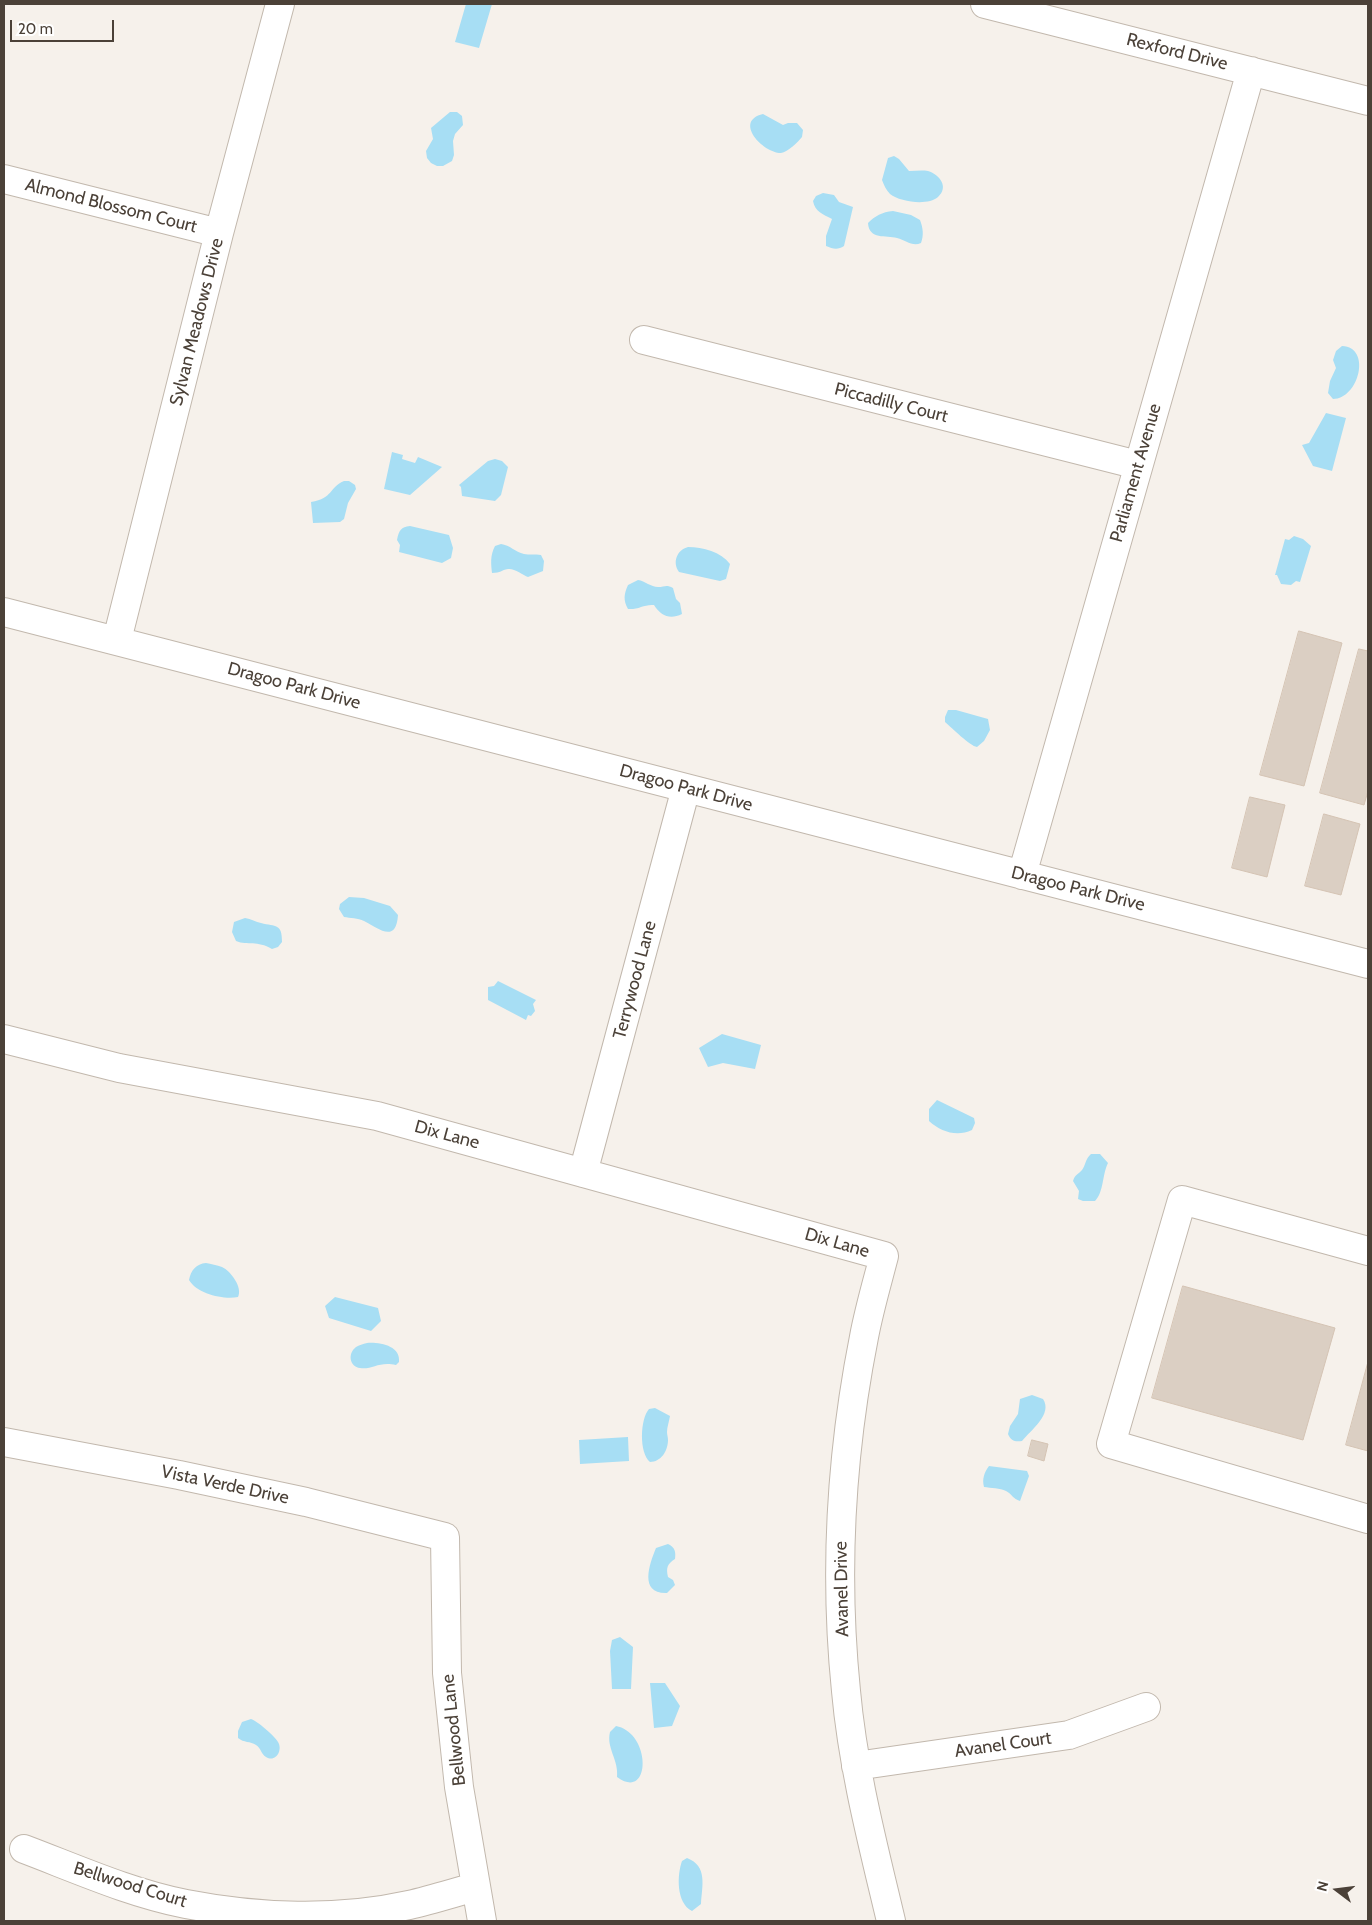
<!DOCTYPE html>
<style>
body{margin:0}
#map{position:relative;width:1372px;height:1925px;overflow:hidden;background:#f6f1eb;font-family:Cabin,sans-serif}
canvas{display:block}
.frame{position:absolute;inset:0;border:5px solid #4b4138;pointer-events:none}
.north{position:absolute;left:1312px;top:1865px;width:50px;height:50px;-webkit-text-stroke:4px #fff;paint-order:stroke;rotate:285deg;font-size:14px;font-weight:700;line-height:20px;text-align:center;color:#4b4138}
.north::after{content:'';display:block;margin:auto;width:18px;height:22px;background:#4b4138;clip-path:polygon(50% 0,100% 100%,50% 72%,0 100%)}
.scale{position:absolute;left:10px;top:20px;width:104px;height:22px;box-sizing:border-box;border:2px solid #4b4138;border-top:0;padding-left:6px;font-size:15px;line-height:18px;white-space:nowrap;color:#4b4138;-webkit-text-stroke:4px #fff;paint-order:stroke}
</style>
<div id="map">
<canvas width="1372" height="1925"></canvas>
<div class="frame"></div>
<div class="north">N</div>
<div class="scale">20 m</div>
</div>
<script>
const context = document.querySelector('canvas').getContext('2d');
context.lineJoin = 'round';
function fillPath(path, color) {
  context.fillStyle = color;
  context.fill(path, 'evenodd');
}
function strokePath(path, color, width, dash) {
  context.strokeStyle = color;
  context.lineWidth = width;
  context.lineCap = dash ? 'butt' : 'round';
  context.setLineDash(dash || []);
  context.stroke(path);
}
function drawText(font, color, halo, rows, align = 'center') {
  context.font = font + ' Cabin,sans-serif';
  context.lineWidth = 4.5;
  context.setLineDash([]);
  context.textBaseline = 'middle';
  context.strokeStyle = halo;
  context.fillStyle = color;
  for (const [text, x, y, turn = 0] of rows) {
    context.save();
    context.translate(x, y);
    context.rotate((+turn || 0) * Math.PI / 180);
    context.textAlign = isNaN(turn) ? turn : align;
    if (halo) context.strokeText(text, 0, 0);
    context.fillText(text, 0, 0);
    context.restore();
  }
}
fillPath(new Path2D(`
 M466 4H492L479 48 455 42Z
 M450 112H457L462 116 463 125 455 134 453 141 454 155 452 161 443 166H437L431 163 427 158 426 151 433 139 431 128Z
 M763 114 783 125 788 123H797L803 130 802 137C798 142 788 152 781 153 763 153 733 121 763 114Z
 M894 156 899 159 909 171C915 171 922 170 928 171 940 175 949 187 938 197 928 206 900 202 890 194 886 190 884 185 882 180L888 158Z
 M823 193 834 195 839 202 853 207 844 246C838 250 833 249 826 246V236L832 219C823 214 815 212 813 201L816 196Z
 M893 211 911 215 920 220C923 228 924 235 921 243 912 247 906 240 897 238 886 235 869 240 868 223 875 216 882 212 893 211Z
 M1342 346C1372 347 1359 399 1333 399L1328 393 1330 381 1336 368 1333 360 1336 351Z
 M1326 413 1346 418 1332 471 1313 466 1302 445 1309 443Z
 M392 452 403 455 402 459 415 463 418 457 442 467 410 495 384 489Z
 M495 459 502 461 508 467 501 495 495 501 462 496 461 487 459 485 488 461Z
 M344 481H349L355 485 356 489 348 503 344 519 340 522 313 523 311 502C334 498 328 488 344 481Z
 M410 526 449 535 453 548 451 558 442 563 399 552 400 545 397 540C399 530 401 527 410 526Z
 M1294 536 1303 539 1311 546 1300 582 1296 581 1291 585 1281 584 1277 575H1275L1285 539 1289 540Z
 M501 544C510 545 515 552 524 554 529 555 535 554 541 555L544 561 543 571 528 577C523 575 514 568 508 569 501 570 501 573 492 573 491 563 490 556 495 546Z
 M688 547C703 547 721 552 730 564L726 579 720 581 679 572C672 562 677 550 688 547Z
 M638 580C645 581 651 587 658 587 665 587 666 584 673 588L676 599 680 603 682 614C670 620 661 616 654 605 644 604 638 610 628 609 623 600 624 594 628 585Z
 M948 710H956L988 719 990 730 984 741 977 747C970 746 952 728 945 722V717Z
 M349 897 364 898 390 906 398 915C396 945 377 927 364 921 358 918 350 918 344 917L339 909 340 904Z
 M245 918C251 919 256 922 261 923 276 927 282 923 282 942L278 947 272 949C257 940 248 946 236 941L232 932 234 922Z
 M498 981 536 1000 533 1004 535 1011 531 1016 528 1015 526 1020 488 1000V987L494 986Z
 M722 1034 761 1045 755 1069 723 1063 708 1067 699 1048Z
 M937 1100 974 1118 975 1123 972 1130C957 1137 941 1132 929 1121V1109Z
 M1091 1154H1100L1108 1163C1102 1175 1104 1192 1095 1201H1083L1078 1199 1079 1191 1073 1181C1075 1174 1078 1175 1082 1170 1086 1165 1085 1159 1091 1154Z
 M206 1263C211 1264 217 1265 222 1267 231 1271 243 1288 238 1297 224 1300 197 1294 189 1280 191 1270 196 1264 206 1263Z
 M335 1297 378 1308 381 1321 371 1331 329 1318 325 1306Z
 M367 1343C380 1342 401 1346 399 1362L396 1365C379 1361 372 1370 360 1368 350 1367 347 1354 356 1347 359 1345 363 1344 367 1343Z
 M1032 1395 1043 1399C1053 1414 1031 1430 1022 1441 1015 1442 1011 1441 1008 1434L1010 1426 1018 1414 1020 1399Z
 M655 1408 670 1416C669 1422 667 1427 667 1432 667 1435 668 1437 668 1440 668 1451 661 1462 650 1462 639 1453 640 1419 649 1409Z
 M628 1437 629 1461 580 1464 579 1440Z
 M989 1466 1027 1471 1029 1476 1020 1501C1013 1499 1012 1494 1006 1491 1000 1488 991 1488 984 1487 982 1479 984 1473 989 1466Z
 M668 1544C675 1547 676 1552 675 1559 667 1564 666 1568 668 1577L673 1580 675 1585 667 1593C639 1594 649 1565 656 1548Z
 M620 1637 633 1647 631 1689H612L610 1651 612 1640Z
 M650 1683H665L680 1706 672 1726 654 1728Z
 M251 1719C257 1721 274 1735 278 1742 283 1750 276 1763 266 1757 261 1754 261 1748 256 1745 250 1741 244 1743 238 1738V1731L242 1722Z
 M616 1726C652 1733 651 1802 617 1777 619 1760 606 1748 610 1732Z
 M687 1858C708 1866 702 1886 701 1904L692 1911C676 1903 677 1875 682 1861Z`), '#a7def4');
const building = new Path2D(`
 M1299 631 1342 643 1304 786 1260 775Z
 M1359 649 1368 651V791L1364 805 1320 793Z
 M1250 797 1285 805 1267 877 1232 868Z
 M1324 814 1360 824 1341 895 1305 886Z
 M1183 1286 1335 1328 1303 1440 1152 1398Z
 M1368 1362V1451L1346 1445Z
 M1032 1440 1048 1444 1044 1461 1028 1456Z`);
fillPath(building, '#dbcfc3');
strokePath(building, '#d4c3b3', 1);
const minor = new Path2D(`
 M985 4 1368 101
 M4 179 219 233
 M644 340 1138 465
 M4 612 1368 964
 M117 640 219 233 280 4
 M1022 875 1251 71
 M4 1039 119 1068 377 1116 884 1256C877 1283 869 1310 864 1337 841 1453 834 1573 846 1691 853 1769 873 1845 891 1921
 M583 1173 686 788
 M1368 1251 1182 1200 1111 1444 1368 1519
 M4 1442 179 1475 306 1502 445 1537 447 1673 459 1787 482 1921
 M856 1766 1069 1735 1146 1707
 M24 1849C77 1869 130 1893 186 1904 258 1918 337 1921 409 1905 431 1900 453 1893 475 1887`);
strokePath(minor, '#c2b8ad', 30);
strokePath(minor, '#fff', 28);
drawText('18px', '#4b4138', '#fff', [
 ["Rexford Drive",1177,52,14],
 ["Almond Blossom Court",111,206,14],
 ["Sylvan Meadows Drive",197,322,-76],
 ["Piccadilly Court",891,403,14],
 ["Parliament Avenue",1136,473,-74],
 ["Dragoo Park Drive",294,686,15],
 ["Dragoo Park Drive",686,788,15],
 ["Dragoo Park Drive",1078,889,14],
 ["Terrywood Lane",635,980,-75],
 ["Dix Lane",447,1135,15],
 ["Dix Lane",837,1243,16],
 ["Vista Verde Drive",225,1485,12],
 ["Avanel Drive",842,1589,-91],
 ["Bellwood Lane",454,1730,-96],
 ["Avanel Court",1003,1745,-8],
 ["Bellwood Court",130,1885,17]
]);
</script>
